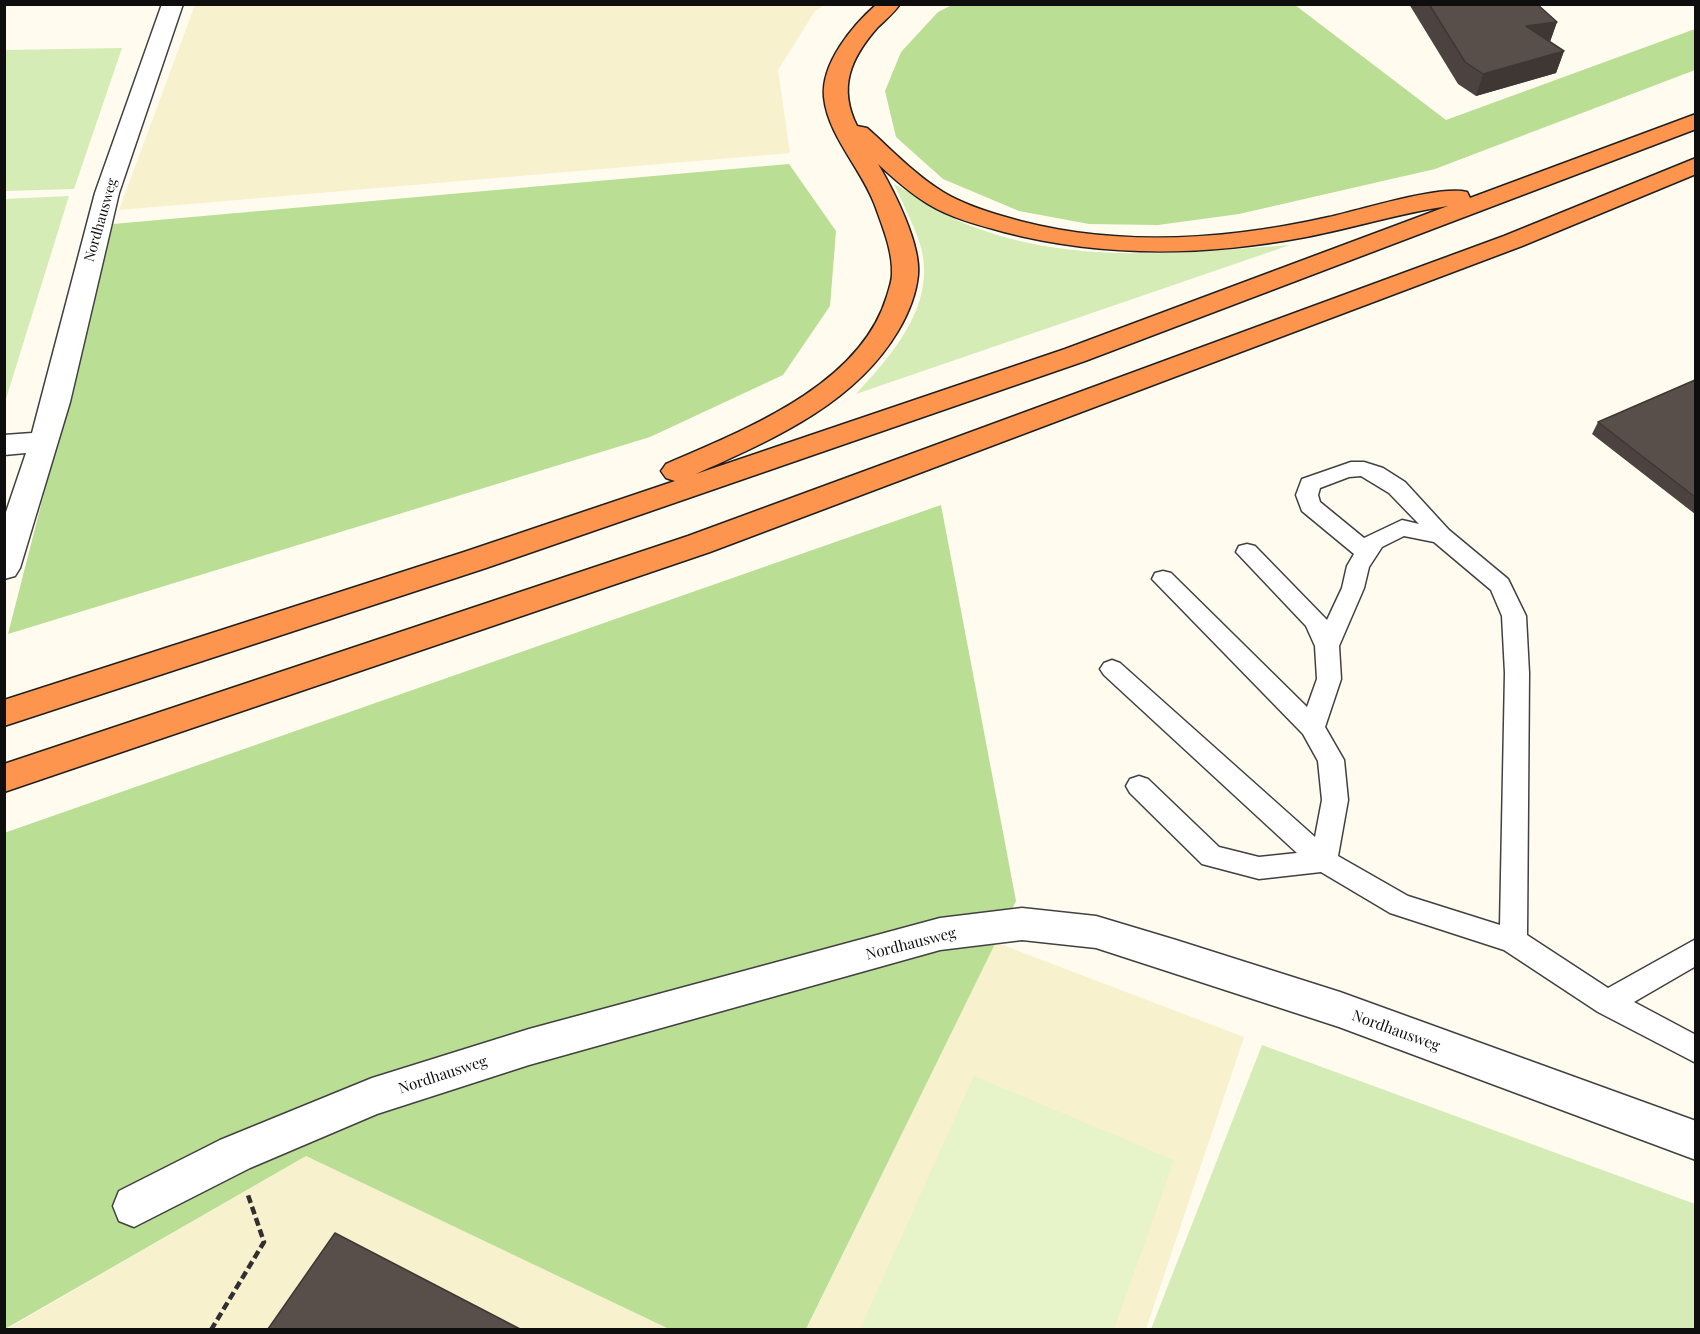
<!DOCTYPE html>
<style>
body{margin:0}
#map{position:relative;width:1700px;height:1334px;overflow:hidden;background:#fffbef;font-family:"Playfair Display",serif}
canvas{display:block}
.frame{position:absolute;inset:0;border:6px solid #0e0e0e;pointer-events:none}
</style>
<div id="map">
<canvas width="1700" height="1334"></canvas>
<div class="frame"></div>
</div>
<script>
const context = document.querySelector('canvas').getContext('2d');
context.lineJoin = 'round';
function fillPath(path, color) {
  context.fillStyle = color;
  context.fill(path, 'evenodd');
}
function strokePath(path, color, width, dash) {
  context.strokeStyle = color;
  context.lineWidth = width;
  context.lineCap = dash ? 'butt' : 'round';
  context.setLineDash(dash || []);
  context.stroke(path);
}
function drawText(font, color, halo, rows, align = 'center') {
  context.font = font + ' "Playfair Display",serif';
  context.lineWidth = 6;
  context.setLineDash([]);
  context.textBaseline = 'middle';
  context.strokeStyle = halo;
  context.fillStyle = color;
  for (const [text, x, y, turn = 0] of rows) {
    context.save();
    context.translate(x, y);
    context.rotate((+turn || 0) * Math.PI / 180);
    context.textAlign = isNaN(turn) ? turn : align;
    if (halo) context.strokeText(text, 0, 0);
    context.fillText(text, 0, 0);
    context.restore();
  }
}
fillPath(new Path2D(`
 M195 5V4L825 5 815 11 778 70 790 153 119 210Z
 M995 942 1244 1037 1146 1329 806 1330Z
 M306 1156 669 1329 5 1330Z`), '#f7f1cd');
fillPath(new Path2D(`
 M122 48 74 189 5 191V50Z
 M894 184C918 197 941 214 966 224 1070 266 1182 253 1290 245L856 394C893 354 938 303 920 244 913 223 903 204 894 184Z
 M69 196 5 402V199Z
 M1262 1045 1695 1204V1329H1151Z`), '#d5ecb6');
fillPath(new Path2D(`
 M952 5H1295L1446 120 1695 29V70L1435 169 1239 214 1158 225 1089 224 1019 211 943 179 896 137 885 91 901 52 938 12Z
 M789 164 836 231 830 306 783 375 650 437 8 634 113 224Z
 M941 505 1016 901 806 1329H669L306 1156 5 1329 4 833Z`), '#b9de94');
fillPath(new Path2D(`
 M974 1076 1174 1160 1114 1329H860Z`), '#e7f3c8');
const service = new Path2D(`
 M1351 462H1364L1383 468 1405 482 1449 530 1508 579 1526 616 1529 673 1527 935 1608 988 1696 939V966L1634 1002 1696 1035V1063L1598 1012 1504 950 1390 913 1321 872 1259 879 1202 864 1130 793 1126 786 1130 779 1139 776 1148 779 1219 847 1259 857 1297 853 1104 675 1100 669 1104 663 1112 660 1120 663 1315 837 1322 800 1318 761 1303 734 1152 579 1155 573 1163 571 1171 573 1307 707 1317 679 1315 646 1306 626 1236 552 1239 546 1247 544 1255 546 1327 620 1342 588 1347 566 1354 554 1302 511 1296 495 1302 479ZM1361 476 1389 493 1419 524 1402 520 1364 538 1320 502 1318 495 1320 488 1349 477ZM1404 536 1434 542 1491 590 1502 616 1505 673 1500 925 1408 896 1338 856 1348 800 1344 760 1325 727 1341 679 1339 646 1364 588 1369 567 1382 547Z`);
const minor = new Path2D(`
 M162 4H183L119 193 70 402 20 568 15 576 4 579V518L26 453 4 455V435L32 433 95 193Z
 M1022 908 1096 916 1176 940 1340 992 1696 1121V1160L1339 1027 1176 974 1096 948 1022 940 940 950 529 1065 377 1114 250 1168 134 1227 119 1221 113 1206 119 1191 220 1140 372 1078 529 1029 940 918Z`);
const motorway = new Path2D(`
 M877 4H900C894 13 885 20 877 28 850 59 838 88 857 126L867 128C892 150 915 175 943 192 961 203 982 210 1002 216 1107 248 1223 241 1329 217 1361 210 1439 185 1467 192L1470 198 1696 114V129L1085 361 486 568 4 726V700L464 552 675 481 666 478 661 471 666 464C744 430 860 386 887 296 889 289 892 281 892 274 893 252 883 228 876 208 863 170 828 137 824 97 821 63 853 25 877 4ZM878 164C894 179 910 193 928 204 951 218 978 225 1004 232 1104 258 1205 256 1306 237 1353 228 1400 213 1448 206L1065 349 696 474C771 440 854 405 898 331 908 314 916 295 918 275 921 244 894 191 878 164Z
 M1696 158V174L1522 246 710 552 4 792V764L688 536 1504 236Z`);
strokePath(service, '#414141', 3);
strokePath(minor, '#414141', 3);
strokePath(motorway, '#1f1f1f', 3);
strokePath(new Path2D(`
 M211 1330 264 1242 248 1195`), '#303030', 4.5, [8, 4]);
fillPath(service, '#fff');
fillPath(minor, '#fff');
fillPath(motorway, '#fe954f');
fillPath(new Path2D(`
 M1409 4H1537L1557 22 1550 42 1564 51 1556 73 1476 96 1458 84Z
 M1695 380V514L1592 434 1598 422Z`), '#4c4340');
fillPath(new Path2D(`
 M1557 22 1549 44 1526 26Z
 M1564 51 1556 73 1476 96 1483 74Z`), '#3e3734');
const building = new Path2D(`
 M1429 4H1537L1557 22 1526 26 1564 51 1483 74 1465 62Z
 M1695 380V497L1598 422Z
 M335 1233 520 1329H268Z`);
fillPath(building, '#584e4a');
strokePath(building, '#3e3734', 1.5);
drawText('14px', '#0e0e0e', '#fff', [
 ["Nordhausweg",101,220,-74]
]);
drawText('15px', '#0e0e0e', '#fff', [
 ["Nordhausweg",911,944,-14],
 ["Nordhausweg",1396,1031,20],
 ["Nordhausweg",443,1075,-18]
]);
</script>
